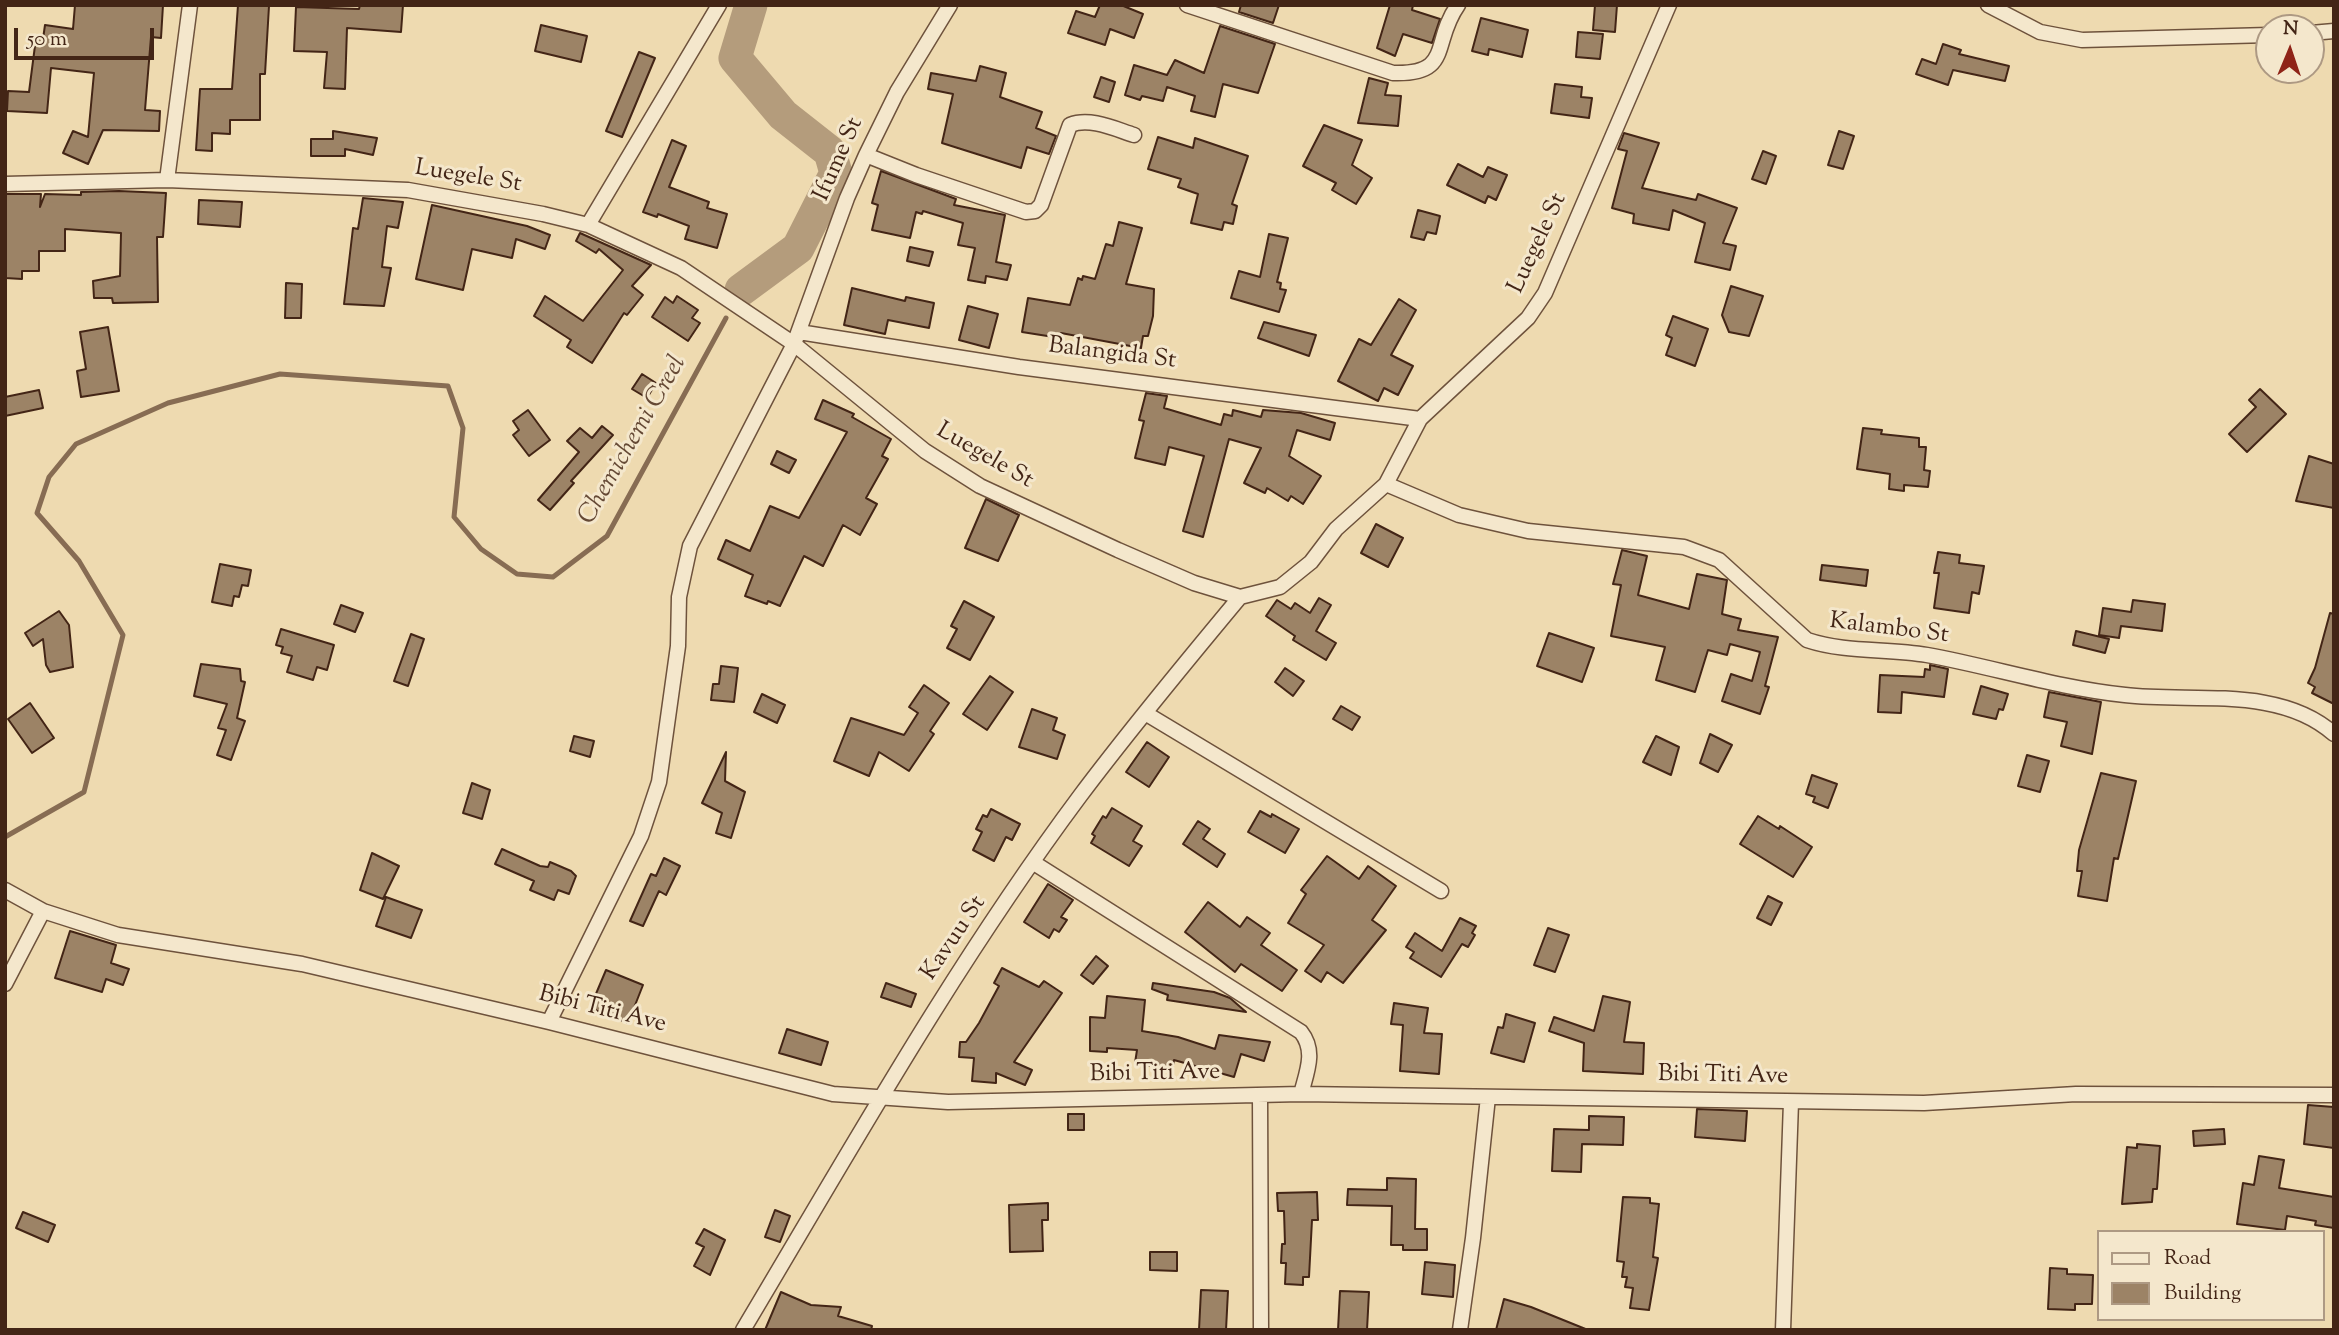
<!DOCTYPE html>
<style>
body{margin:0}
#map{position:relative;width:2339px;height:1335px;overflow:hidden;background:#eedab0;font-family:"Sorts Mill Goudy",serif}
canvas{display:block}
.frame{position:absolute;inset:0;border:7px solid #432516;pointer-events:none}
.legend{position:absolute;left:2097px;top:1230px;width:228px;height:91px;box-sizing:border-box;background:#f4e7cc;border:2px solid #ad9983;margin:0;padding:9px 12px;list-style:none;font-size:21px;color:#432516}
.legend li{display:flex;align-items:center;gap:14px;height:35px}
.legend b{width:35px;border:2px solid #ad9983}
.north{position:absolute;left:2255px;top:14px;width:70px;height:70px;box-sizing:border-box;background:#f4e7cc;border:2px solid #ad9983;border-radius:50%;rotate:2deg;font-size:19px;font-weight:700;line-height:28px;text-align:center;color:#432516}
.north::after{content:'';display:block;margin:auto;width:24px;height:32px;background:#8f2418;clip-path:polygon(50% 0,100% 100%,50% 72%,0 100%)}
.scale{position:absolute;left:14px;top:28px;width:140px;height:32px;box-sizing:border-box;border:4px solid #432516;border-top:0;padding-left:9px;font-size:21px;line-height:24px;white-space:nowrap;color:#432516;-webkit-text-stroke:5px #f4e7cc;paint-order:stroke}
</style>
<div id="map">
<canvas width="2339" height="1335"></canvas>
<div class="frame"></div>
<ul class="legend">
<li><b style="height:9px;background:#f4e7cc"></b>Road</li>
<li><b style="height:19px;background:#9c8366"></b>Building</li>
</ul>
<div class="north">N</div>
<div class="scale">50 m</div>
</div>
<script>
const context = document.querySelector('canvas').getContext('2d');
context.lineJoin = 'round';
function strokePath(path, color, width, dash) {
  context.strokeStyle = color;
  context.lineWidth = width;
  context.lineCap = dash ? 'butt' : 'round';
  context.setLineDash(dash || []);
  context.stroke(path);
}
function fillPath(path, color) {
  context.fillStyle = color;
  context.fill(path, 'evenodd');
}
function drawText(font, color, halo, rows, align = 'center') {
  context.font = font + ' "Sorts Mill Goudy",serif';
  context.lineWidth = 6;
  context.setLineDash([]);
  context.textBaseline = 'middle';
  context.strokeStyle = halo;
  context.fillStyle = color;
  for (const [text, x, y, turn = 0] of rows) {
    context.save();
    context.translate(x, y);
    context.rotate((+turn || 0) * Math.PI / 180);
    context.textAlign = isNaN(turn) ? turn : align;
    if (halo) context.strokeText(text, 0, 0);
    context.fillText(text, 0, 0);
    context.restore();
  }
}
strokePath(new Path2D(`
 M5 837 84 792 123 635 79 561 37 513 49 477 76 444 168 403 280 374 448 386 463 428 454 517 481 549 517 574 553 577 607 536 726 318`), '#876c53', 5);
strokePath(new Path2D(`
 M741 290 798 248 836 173 830 152 783 115 735 58 751 5`), '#b49c7c', 33);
const building = new Path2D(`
 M75 5H163L161 38 151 37 145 110 160 111 159 131 103 130 88 164 63 153 73 131 88 137 94 73 51 68 47 113 7 111 8 91 29 92 36 38 43 39 45 25 73 29Z
 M238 5 269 6 265 74H260V120H230V134L212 133V151L196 150 200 89H232Z
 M360 5H403L401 32 347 28 345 89 324 88 327 52 294 51 296 7 359 9Z
 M1100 5H1121L1143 14 1134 38 1110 29 1105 45 1068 33 1076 11 1095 17Z
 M1241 5H1279L1273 23 1239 12Z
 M1390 5H1413L1412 10 1440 19 1432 43 1403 34 1395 56 1377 48Z
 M1595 5H1617L1615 32 1593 30Z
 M1481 18 1528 30 1522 57 1489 49 1488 55 1472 51Z
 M541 25 587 36 581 62 535 51Z
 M1220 26 1275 44 1258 93 1223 84 1215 117 1191 111 1195 96 1167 87 1163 101 1142 96 1140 100 1125 95 1134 65 1167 75 1175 60 1204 73Z
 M1578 32 1603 34 1600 59 1576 57Z
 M1943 44 1961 50 1959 54 2009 66 2005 81 1953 70 1948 85 1916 74 1922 59 1936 64Z
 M639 52 655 58 622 137 606 131Z
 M980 66 1006 73 1000 97 1042 112 1036 128 1056 136 1049 154 1027 147 1021 168 942 143 953 94 928 89 931 73 976 81Z
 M1101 77 1115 82 1109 102 1094 97Z
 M1369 78 1388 83 1385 95 1401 96 1398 126 1358 123Z
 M1555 84 1582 87 1581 97 1592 98 1589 118 1551 113Z
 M1324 125 1362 140 1352 165 1372 178 1356 204 1332 190 1336 183 1303 166Z
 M333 131 377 138 373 155 345 149V156H311V139H333Z
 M1839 131 1854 136 1843 169 1828 165Z
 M1624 133 1659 143 1642 188 1696 200 1698 194 1737 208 1723 243 1736 246 1730 270 1695 262 1705 223 1673 210 1669 230 1633 223 1634 214 1612 208 1627 151 1618 149Z
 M1158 137 1193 148 1195 138 1248 156 1232 204 1237 206 1233 224 1224 222 1222 230 1191 223 1198 194 1178 187 1181 179 1148 169Z
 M672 140 686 146 669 187 709 202 707 208 727 214 717 248 685 239 689 226 658 214 657 217 643 212Z
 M1763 151 1776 156 1766 184 1752 179Z
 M1458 164 1483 177 1488 167 1507 175 1496 200 1488 196 1485 203 1447 185Z
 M881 171 956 199 954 205 1005 215 996 262 1011 265 1007 280 986 276 985 283 968 280 975 248 958 245 963 223 923 211 922 214 916 212 910 238 872 230 878 205 872 203Z
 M119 191 166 193 163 237H157L158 302 113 303 112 298H94L93 281 120 276 121 233 65 229V251H39V271H22V279L5 278V194H41L40 207 45 194 81 195V192Z
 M363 198 403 202 398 228 387 226 382 267 391 268 384 306 344 304 353 228 358 229Z
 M199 200 242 202 240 227 198 224Z
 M432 205 527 226 550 235 545 249 516 239 512 258 472 249 463 290 416 279Z
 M1418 210 1440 216 1436 234 1427 232 1424 240 1411 237Z
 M1119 222 1142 228 1126 284 1154 289 1153 316 1148 336H1143L1141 348 1061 333 1060 338 1022 332 1028 298 1070 305 1078 278 1082 280 1083 276 1095 279 1106 244 1113 246Z
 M580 233 651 265 632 286 643 295 627 315 624 313 592 363 567 347 571 340 534 316 545 296 583 321 623 270 599 249 596 253 576 241Z
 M1269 234 1288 238 1277 282 1281 283 1280 289 1286 290 1279 312 1231 298 1239 271 1260 277Z
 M910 247 933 252 929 266 907 261Z
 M286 283 302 284 301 318H285Z
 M1731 286 1763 296 1749 336 1729 332 1722 315Z
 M852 288 905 301 906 297 934 303 929 328 888 320 885 334 844 325Z
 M677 296 698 310 692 318 700 323 688 341 652 317 665 297 673 303Z
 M1399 299 1416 310 1391 355 1413 366 1398 395 1384 388 1378 401 1338 381 1359 339 1371 345Z
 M968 306 998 314 989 348 959 340Z
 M1673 316 1708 329 1695 366 1666 355 1672 338 1666 335Z
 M1264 322 1316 335 1309 356 1258 338Z
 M108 327 119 391 81 397 77 371 86 369 80 332Z
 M642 374 656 383 647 398 632 389Z
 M2260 389 2286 414 2247 452 2229 434 2256 407 2249 400Z
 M39 390 43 408 5 416V397Z
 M1146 393 1167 396 1164 408 1221 425 1224 414 1232 416 1233 410 1261 417 1263 410 1301 413 1335 423 1330 440 1297 430 1289 456 1321 476 1303 504 1291 496 1288 501 1267 488 1265 493 1244 483 1261 448 1229 439 1203 537 1183 531 1204 456 1169 447 1165 465 1135 458 1144 421 1139 420Z
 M823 400 854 414 852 417 891 439 882 456 888 459 866 498 877 504 860 535 843 525 823 566 804 556 780 606 768 601 767 604 745 596 753 575 718 559 726 540 750 551 770 506 799 518 847 432 815 419Z
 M528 410 550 440 529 456 513 435 519 430 513 421Z
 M602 426 613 435 571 481 574 483 550 510 538 500 579 452 567 441 580 428 592 438Z
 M1863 428 1882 430 1881 434 1919 438V447H1926L1924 470 1930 471 1928 487 1904 485V491L1889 489 1890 474 1857 469Z
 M777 451 796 460 789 473 771 464Z
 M2309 456 2334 464V508L2296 501Z
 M986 499 1019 515 998 561 965 548Z
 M1376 524 1403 538 1388 567 1361 553Z
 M1622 550 1647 556 1638 595 1689 609 1697 574 1727 580 1722 614 1741 619 1738 630 1778 637 1765 686 1769 687 1760 714 1722 701 1731 674 1752 681 1760 652 1730 644 1727 655 1708 650 1695 692 1656 680 1665 647 1611 636 1621 585 1613 584Z
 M1938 552 1960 555 1959 563 1984 566 1979 594 1972 592 1969 613 1934 608 1939 573H1934Z
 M220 564 251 570 248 586 242 585 239 597 234 596 232 606 212 602Z
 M1822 565 1868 570 1866 586 1820 580Z
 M1319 598 1331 605 1316 631 1336 643 1326 660 1293 640 1295 636 1266 616 1277 600 1291 609 1295 603 1310 613Z
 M2133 600 2165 604 2162 631 2121 626 2119 638 2099 635 2103 608 2131 612Z
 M964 601 994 617 970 660 947 648 957 629 951 626Z
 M341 605 363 613 355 632 334 624Z
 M59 611 69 625 73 667 50 672 46 665 43 639 33 646 25 633Z
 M2330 613 2334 614V704L2312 693 2315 687 2308 683 2315 668Z
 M281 629 334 645 327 670 317 667 313 680 287 672 292 656 281 653 283 647 276 645Z
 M2076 631 2109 639 2105 653 2073 645Z
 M1549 633 1594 648 1582 682 1537 666Z
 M411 634 424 639 408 686 394 681Z
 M201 664 240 669 241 681 245 682 237 718 245 721 231 760 217 755 226 730 218 728 227 704 194 696Z
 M1930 665 1948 669 1944 697 1902 692 1901 713 1878 712 1880 675 1924 677 1925 669 1930 670Z
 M721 666 738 668 734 702 711 700 713 684H719Z
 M1285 668 1304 681 1293 696 1275 682Z
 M990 676 1013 692 987 730 963 714Z
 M924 685 949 703 930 731 934 734 909 771 879 752 869 776 834 761 851 718 904 735 918 713 909 707Z
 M1981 686 2008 694 2003 710 1999 709 1996 719 1973 714Z
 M2049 692 2101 702 2092 754 2061 746 2067 722 2044 717Z
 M762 694 785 705 777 723 754 712Z
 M30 703 54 738 32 753 8 719Z
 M1341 706 1360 717 1352 730 1333 719Z
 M1032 709 1057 718 1053 730 1065 735 1057 759 1019 747Z
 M1710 734 1732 745 1718 772 1700 763Z
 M574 736 594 741 590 757 570 751Z
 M1656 736 1679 747 1671 775 1643 762Z
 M1147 742 1169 757 1149 787 1126 772Z
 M726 752 725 781 745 792 731 838 716 833 722 813 702 803Z
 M2027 755 2049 761 2040 792 2018 786Z
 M2101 773 2136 781 2118 859 2114 858 2107 901 2078 896 2082 871H2077L2079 850Z
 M1812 775 1837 784 1828 808 1813 802 1815 797 1806 794Z
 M472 783 490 790 482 819 463 813Z
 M1112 808 1142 826 1133 841 1142 846 1129 866 1091 843 1095 836 1092 834 1103 816 1106 818Z
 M991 809 1020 824 1012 840 1006 837 994 861 973 850 982 832 976 829 983 815 987 817Z
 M1260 811 1271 817 1272 814 1299 829 1285 853 1248 832Z
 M1758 816 1779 829 1780 826 1812 847 1793 877 1740 844Z
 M1198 821 1210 829 1203 839 1225 854 1217 867 1183 844Z
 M502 849 540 866 548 867 550 862 571 871 576 876 569 894 558 890 554 900 530 890 534 881 495 864Z
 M372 853 399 866 383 899 360 890Z
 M1327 856 1359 879 1368 866 1396 886 1372 920 1386 930 1343 983 1327 972 1321 982 1305 971 1324 945 1288 923 1306 894 1301 890Z
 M664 858 680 866 666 895 659 891 643 926 630 921 651 874 656 876Z
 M1048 884 1073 900 1061 917 1067 920 1059 932 1054 929 1049 938 1024 922Z
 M1768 896 1782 903 1771 925 1757 918Z
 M386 897 422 910 411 938 376 926Z
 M1208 902 1240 927 1247 917 1270 933 1261 945 1297 970 1282 991 1241 964 1235 972 1185 932Z
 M1460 918 1476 926 1472 933 1475 935 1468 947 1462 944 1441 977 1410 958 1414 952 1406 947 1415 933 1442 951Z
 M1548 928 1569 935 1555 972 1534 965Z
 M70 931 116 945 111 963 129 969 123 985 106 979 102 992 55 978Z
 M1096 956 1108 966 1093 984 1081 975Z
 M1002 968 1039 987 1044 981 1062 993 1014 1062 1032 1070 1025 1085 996 1073V1083L972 1081 974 1058 959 1057 960 1042H966L979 1023 999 986 994 983Z
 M606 970 643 985 628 1023 590 1008Z
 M886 983 916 994 911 1007 881 997Z
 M1153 983 1214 992 1230 998 1246 1012 1167 1000 1168 995 1152 989Z
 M1107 996 1145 1000 1142 1031 1178 1037 1215 1049 1219 1035 1270 1042 1264 1061 1241 1054 1234 1077 1174 1060 1172 1070 1135 1063 1137 1050 1107 1048V1052L1090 1051V1017L1105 1018Z
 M1603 996 1630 1002 1624 1042 1644 1043 1643 1074 1583 1071 1584 1043 1549 1031 1554 1017 1594 1031Z
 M1394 1003 1428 1008 1424 1033 1442 1034 1439 1074 1400 1071 1403 1025 1391 1024Z
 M1506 1014 1535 1023 1524 1062 1491 1053 1498 1027 1503 1028Z
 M787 1029 828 1042 821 1065 779 1053Z
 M2308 1105 2334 1107V1148L2304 1144Z
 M1697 1109 1747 1111 1745 1141 1695 1137Z
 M1068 1114H1084V1130H1068Z
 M1589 1116 1624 1117 1623 1145 1582 1144 1581 1172 1552 1171 1554 1129 1589 1130Z
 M2224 1129 2225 1144 2194 1146 2193 1131Z
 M2137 1144 2160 1146 2157 1189H2153L2152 1202 2122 1204 2127 1147 2137 1148Z
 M2259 1156 2284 1160 2279 1188 2334 1197V1228L2315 1225 2316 1221 2287 1216 2285 1230 2237 1224 2243 1183 2254 1185Z
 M1387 1178 1416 1179 1415 1229H1427V1250H1403V1245H1391L1392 1206 1347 1205 1348 1189 1387 1190Z
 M1317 1192 1318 1220H1312L1309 1277H1303V1285L1285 1284 1286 1263H1281L1282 1244H1285L1284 1211H1278L1277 1193Z
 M1623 1197 1650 1198V1203L1659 1204 1653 1257 1658 1258 1649 1310 1630 1308 1633 1288 1625 1287 1627 1277H1622L1624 1262 1617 1261Z
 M1048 1203V1220H1042L1043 1251 1010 1252 1009 1205Z
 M775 1210 790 1216 780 1242 765 1237Z
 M23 1212 55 1225 48 1242 16 1228Z
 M704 1229 725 1240 710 1275 694 1266 704 1247 696 1243Z
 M1150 1252H1177V1271L1150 1270Z
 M1425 1262 1455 1265 1453 1297 1422 1294Z
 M2050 1268 2067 1269V1274L2093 1275 2092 1304H2075V1310L2048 1309Z
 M1201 1290 1228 1291 1226 1330H1199Z
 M1340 1291 1369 1292 1367 1330H1338Z
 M781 1292 811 1305 841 1307 838 1316 872 1326 871 1330H765Z
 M1504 1299 1531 1307 1588 1330H1496Z`);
fillPath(building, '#9c8366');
strokePath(building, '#432516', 2);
const minor = new Path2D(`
 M1187 5 1393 73C1453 75 1431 43 1458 5
 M1988 5 2040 32 2082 40 2269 35
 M2311 33 2334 31
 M866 155 916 175 1026 212 1035 211 1041 205 1070 125C1090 117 1115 129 1134 135
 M167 180 190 5
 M5 184 167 180 408 190 543 214 588 225 681 268 794 344 925 451 980 486 1118 550 1194 583 1240 597 1280 587 1311 562 1336 529 1386 484 1420 419 1528 318 1545 293 1669 5
 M588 225 719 5
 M799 332 1019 367 1420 419
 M1386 484 1459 515 1528 531 1684 547 1719 560 1807 640C1846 653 1887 648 1927 655 1993 667 2058 688 2125 695 2192 703 2279 685 2334 734
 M1145 713 1441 891
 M1034 863 1301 1032C1316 1051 1307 1071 1301 1094
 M5 890 43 911 118 935 302 964 549 1022 833 1094 948 1102 1301 1094 1924 1103 2076 1094 2334 1095
 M5 984 43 911
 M549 1022 641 836 659 782 678 646 679 597 690 546 794 344 847 198 866 155 897 92 950 5
 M1260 1095 1261 1330
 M743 1330C851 1149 954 965 1080 796 1131 728 1185 663 1240 597
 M1460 1330 1473 1238 1488 1097
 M1783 1330 1791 1102`);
strokePath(minor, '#6e523c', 17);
strokePath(minor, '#f4e7cc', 14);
drawText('24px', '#432516', '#f4e7cc', [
 ["Ifume St",840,160,-66],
 ["Luegele St",468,178,9],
 ["Luegele St",1539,244,-65],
 ["Balangida St",1112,355,7],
 ["Luegele St",984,457,30],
 ["Kalambo St",1889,630,7],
 ["Kavuu St",955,939,-56],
 ["Bibi Titi Ave",602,1011,14],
 ["Bibi Titi Ave",1155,1075,-1],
 ["Bibi Titi Ave",1723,1077,1]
]);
drawText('italic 26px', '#654935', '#f4e7cc', [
 ["Chemichemi Creel",634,441,-60]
]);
</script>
